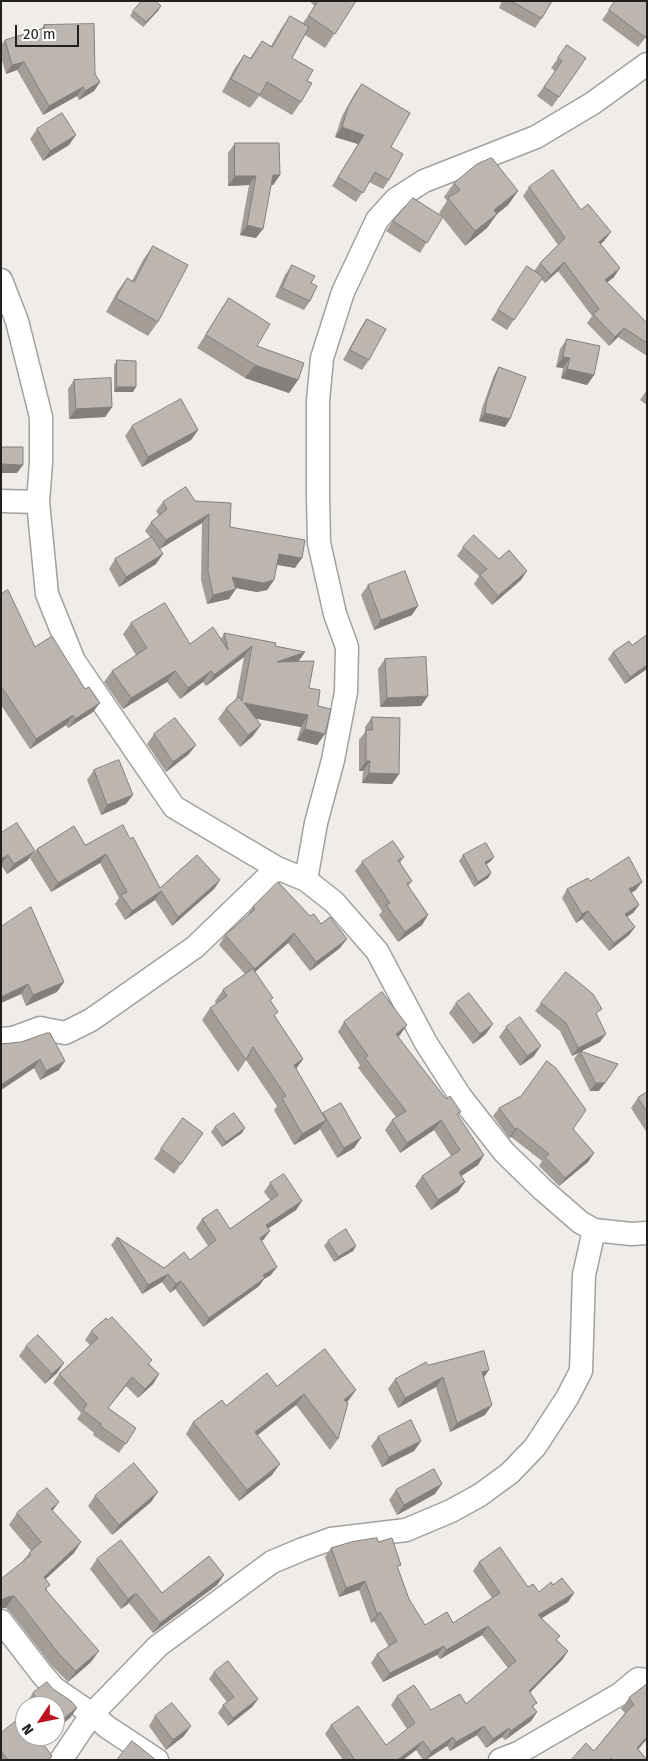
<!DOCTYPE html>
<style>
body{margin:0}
#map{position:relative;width:648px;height:1761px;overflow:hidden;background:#f0ece7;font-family:"Fira Sans",sans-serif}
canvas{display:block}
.frame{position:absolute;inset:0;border:2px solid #202020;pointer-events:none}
.north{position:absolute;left:15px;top:1696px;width:50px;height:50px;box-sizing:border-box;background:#fff;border:1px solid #a6a6a6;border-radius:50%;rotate:236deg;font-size:14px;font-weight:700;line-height:20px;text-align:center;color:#202020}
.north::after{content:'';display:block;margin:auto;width:18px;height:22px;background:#bf1020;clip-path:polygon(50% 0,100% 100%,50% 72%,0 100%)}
.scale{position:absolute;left:15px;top:25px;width:64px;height:22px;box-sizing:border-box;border:2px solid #202020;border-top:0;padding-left:6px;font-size:15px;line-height:18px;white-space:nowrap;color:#202020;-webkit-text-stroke:4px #fff;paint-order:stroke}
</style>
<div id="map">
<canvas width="648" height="1761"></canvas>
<div class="frame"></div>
<div class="north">N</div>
<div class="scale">20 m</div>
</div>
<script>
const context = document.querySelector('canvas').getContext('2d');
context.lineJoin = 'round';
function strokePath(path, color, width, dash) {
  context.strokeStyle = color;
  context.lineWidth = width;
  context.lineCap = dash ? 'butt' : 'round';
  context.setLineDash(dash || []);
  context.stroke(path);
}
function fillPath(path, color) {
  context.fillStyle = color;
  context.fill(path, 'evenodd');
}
const minor = new Path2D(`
 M1 280 17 321 41 417V462L38 502 47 594 74 661 174 807 277 868 306 880 334 902 377 951 426 1043 460 1096 504 1152 542 1189 580 1222 594 1230 631 1234 647 1233
 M1 501 38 502
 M306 880 316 823 333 760 346 692 347 647 335 614 319 543 318 496V401L322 358 343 292 377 220 396 199 424 181 536 137 593 103 647 64
 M1 1039 13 1038 40 1028 65 1033 91 1020 195 947 277 868
 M1 1621 41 1673 54 1688 92 1714 107 1727 157 1760
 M61 1760 92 1714 158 1646 272 1562 303 1549 331 1539 406 1530 451 1511 480 1495 510 1473 535 1447 567 1398 581 1371 584 1275 594 1230
 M500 1760 518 1753 620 1694 638 1679 647 1680`);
strokePath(minor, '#a1a1a1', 25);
strokePath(minor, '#fff', 22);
fillPath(new Path2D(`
 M309 1H356L325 48 305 35 292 58 307 81 301 102 292 115 259 96 250 108 222 92 235 68 244 55 250 58 262 41 271 46 281 29 290 16 303 23 315 6Z
 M502 1H552L542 18 535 28 499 8Z
 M615 1 647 36 638 47 602 20Z
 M161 6 143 27 130 16 133 11Z
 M44 25 95 74 100 82 94 91 79 100 77 96 43 115 17 70 6 74 1 57V45L5 40 41 29Z
 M567 45 586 58 552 107 537 96 555 71 551 68Z
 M362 84 391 147 389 180 383 189 369 182 356 202 332 186 358 144 335 137 342 116 355 93Z
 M37 129 69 145 43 161 30 139Z
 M235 143 280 175 273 185H271L256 238 240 235 249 185 228 186V153Z
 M454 183 518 191 508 205 497 214 487 228 465 246 442 217 420 253 386 231 393 221 441 215 439 213 447 201 444 197Z
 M529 187 581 210 611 232 604 241 601 244 614 277 607 282 647 323V356L618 337 609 346 587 323 592 316 558 271 545 283 541 279 507 330 491 320 520 276 534 271 540 263 558 245 523 196Z
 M153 246 158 322 148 336 106 312 117 292 127 278 132 281 143 260Z
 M292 265 311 283 310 301 304 310 275 297 285 275Z
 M229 298 257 346 298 380 289 393 245 378 197 348 220 312Z
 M367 319 369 360 362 370 343 360 360 329Z
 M567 339 594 375 587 385 561 378 563 368 556 367 560 349Z
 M117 360 133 392H114V365Z
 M499 367 510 419 505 427 479 421 482 408 494 375Z
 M74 380 112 407 105 417 69 419 68 389Z
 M647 390V405L640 400Z
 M132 426 198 430 191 440 142 467 125 436Z
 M195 501 230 527 295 568 277 564 274 580 267 590 257 592 235 588 229 599 207 604 201 580 202 523 160 549 156 564 119 587 109 569 115 559 151 538 145 531 151 522 159 516 156 511 163 502Z
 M463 547 521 580 492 605 474 584 479 576 457 556Z
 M368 585 412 615 374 630 361 595Z
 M1 594 35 647 85 689 93 712 68 728 66 725 30 749 1 705Z
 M131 623 190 644 221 639 224 633 275 646 305 652 299 661 309 688 318 706 317 745 297 740 301 727 256 718 253 736 240 747 218 719 226 708 236 699 244 657 206 686 203 682 180 699 167 682 123 709 104 682 112 671 136 655 123 634Z
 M632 645 647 669 625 684 608 659 613 652Z
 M385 659 421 706 380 707 378 669Z
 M372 717 399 774 392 784 362 783 363 771H359V740L365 732V727Z
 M154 734 189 754 166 772 147 744Z
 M94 770 126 804 101 815 87 780Z
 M1 833 28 860 7 874 1 865Z
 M130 839 160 888 220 880 214 889 172 926 155 900 125 920 115 904 119 898 100 863 51 892 30 858 37 849 85 845Z
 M463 855 490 862 486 864 491 873 488 878 474 887 459 861Z
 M404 857 400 863 412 881 408 886 428 915 422 925 398 942 379 915 382 911 355 871 362 862Z
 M590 881 636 890 631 893 639 905 633 913 627 917 635 927 629 935 609 951 582 919 576 923 562 898 567 889Z
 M253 907 310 916 321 924 340 948 310 971 288 943 255 972 271 1001 275 1017 303 1059 296 1069 323 1114V1113L361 1138 354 1148 337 1158 320 1129 318 1131 294 1145 274 1110 277 1106 246 1060 238 1072 202 1020 210 1008 216 1004 215 1001 223 990 245 974 219 945 225 935 247 916Z
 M1 927 57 992 26 1006 21 994 1 1003Z
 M456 1003 486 1034 473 1044 449 1013Z
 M541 1003 597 1015 600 1042 581 1051 599 1091H590L574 1059 578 1053 572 1056 560 1031 535 1011Z
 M344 1022 400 1035 398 1037 458 1116 478 1165 461 1176 465 1182 458 1192 431 1210 415 1186 422 1176 451 1156 434 1130 400 1153 385 1130 392 1120 396 1117 358 1068 360 1065 338 1032Z
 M506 1027 534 1056 520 1066 499 1037Z
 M21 1042 59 1070 40 1080 34 1068 1 1090V1044Z
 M647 1092V1133L631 1108 638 1098Z
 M499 1108 573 1129 594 1153 588 1162 559 1186 539 1166 542 1161 511 1137 509 1138 493 1116Z
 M183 1118 203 1133 174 1174 154 1159Z
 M215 1127 242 1133 222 1147 211 1132Z
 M270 1183 302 1201 296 1210 269 1228 264 1239 262 1241 271 1275 264 1279 259 1286 203 1327 175 1289 170 1293 162 1282 142 1294 111 1245 117 1237 164 1268 190 1260 208 1246 196 1228 202 1219 230 1229 270 1200 264 1192Z
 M328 1241 356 1246 353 1251 334 1262 324 1246Z
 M91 1331 152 1360 149 1364 159 1374 153 1384 138 1398 126 1386 108 1408 136 1428 119 1453 93 1435 94 1433 77 1419 81 1413 53 1383 59 1374 90 1345 85 1340Z
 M26 1346 64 1363 57 1373 45 1384 19 1356Z
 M428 1365 484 1377 485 1415 450 1432 436 1387 398 1408 388 1389 395 1379Z
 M277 1386 356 1390 347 1402 338 1439 330 1450 296 1405 258 1435 272 1475 239 1501 186 1434 193 1422 226 1406Z
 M378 1437 421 1441 414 1451 382 1467 371 1446Z
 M396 1490 435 1494 397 1515 389 1500Z
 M95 1496 151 1502 112 1535 88 1506Z
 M53 1511 74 1553 45 1579 47 1590 91 1662 68 1682 51 1665 11 1613 6 1608 22 1562 31 1551 9 1525 17 1513Z
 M331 1548 398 1568 409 1599 425 1625 453 1623 492 1598 473 1571 479 1562 539 1592 553 1585 574 1593 568 1602 542 1618 557 1640 568 1651 562 1660 530 1693 534 1708 537 1712 531 1721 505 1740 502 1737 486 1748 477 1735 450 1751 447 1746 426 1760H423L416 1750 403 1760H343L325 1734 331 1725 386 1745 407 1729 391 1705 397 1696 431 1710 466 1704 508 1668 482 1635 440 1659 437 1655 383 1682 371 1663 377 1654 389 1647 374 1621 371 1623 359 1590 339 1597 325 1557Z
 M97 1559 162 1593 224 1575 217 1585 153 1633 129 1603 121 1609 90 1569Z
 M214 1672 258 1699 252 1707 228 1726 218 1713 223 1705 227 1702 209 1679Z
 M647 1684V1739L638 1749 647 1760H571L594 1751 625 1713 621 1709 629 1698Z
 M53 1689 77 1708 70 1718 55 1706H28L26 1703 33 1693Z
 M155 1716 184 1736 166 1750 149 1726Z
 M1 1733 25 1736H47L41 1741 52 1756 50 1760H1Z`), '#a39c97');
fillPath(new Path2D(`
 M161 6 158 11 143 27 146 22Z
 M24 62 17 70 6 74 12 65Z
 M100 82 94 91 79 100 85 91Z
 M83 87 77 96 43 115 49 106Z
 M342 127 364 135 358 144 335 137Z
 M76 135 69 145 43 161 50 151Z
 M273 175H280L273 185H266Z
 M235 176H256L249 185 228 186Z
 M518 191 508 205 497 214 487 228 465 246 475 231 494 210Z
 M247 225 263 229 256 238 240 235Z
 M611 232 604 241 592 251 599 242Z
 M564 262 558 271 545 283 551 275Z
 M620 268 614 277 599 289 605 280Z
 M624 328 618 337 609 346 615 337Z
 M563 357 570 358 563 368 556 367Z
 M255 365 298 380 289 393 245 378Z
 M567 369 594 375 587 385 561 378Z
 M117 387H136L133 392H114Z
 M112 407 105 417 69 419 76 409Z
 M485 413 510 419 505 427 479 421Z
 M198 430 191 440 142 467 148 457Z
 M1 464 23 465 17 473H1Z
 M209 514 202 523 160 549 166 540Z
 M163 554 156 564 119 587 126 577Z
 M279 554 302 558 295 568 272 564Z
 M527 571 521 580 492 605 498 596Z
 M232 577 274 580 267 590 257 592 226 586Z
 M236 589 229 599 207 604 213 595Z
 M418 606 412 615 374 630 381 620Z
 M252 646 244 657 206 686 214 675Z
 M305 652 297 663 277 662Z
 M647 665V669L625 684 630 677Z
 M175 671 167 682 123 709 131 698Z
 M211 671 203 682 180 699 188 688Z
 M428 696 421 706 380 707 387 698Z
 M100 703 93 712 68 728 75 719Z
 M244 703 308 715 301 727 236 715Z
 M73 715 66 725 30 749 36 739Z
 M261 725 253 736 240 747 248 735Z
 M305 729 325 734 317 745 297 740Z
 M196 745 189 754 166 772 173 762Z
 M366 761H370L363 771H359Z
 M369 773 399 774 392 784 362 783Z
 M133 795 126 804 101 815 107 805Z
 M35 851 28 860 7 874 14 864Z
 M106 854 100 863 51 892 58 883Z
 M8 855 1 865V859Z
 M494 857 490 862 482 867 485 862Z
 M491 873 488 878 474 887 478 882Z
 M220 880 214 889 172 926 178 917Z
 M642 882 636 890 623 898 629 889Z
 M161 891 155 900 125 920 132 911Z
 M639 905 633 913 619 922 625 914Z
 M588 911 582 919 576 923 582 914Z
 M428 915 422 925 398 942 405 932Z
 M635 927 629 935 609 951 614 943Z
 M294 933 288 943 248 978 255 969Z
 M347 939 340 948 310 971 316 962Z
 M64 982 57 992 26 1006 33 995Z
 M28 984 21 994 1 1003V997Z
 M493 1024 486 1034 473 1044 480 1034Z
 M407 1025 400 1035 389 1044 396 1034Z
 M606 1034 600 1042 580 1052V1051L578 1053 572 1056 578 1048Z
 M541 1046 534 1056 520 1066 527 1056Z
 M40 1059 34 1068 1 1090V1085Z
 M303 1059 295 1070 294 1065Z
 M65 1061 59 1070 40 1080 46 1071Z
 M596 1083H605L599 1091H590Z
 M326 1120 318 1131 294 1145 302 1134Z
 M441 1120 434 1130 400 1153 407 1143Z
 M245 1128 242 1133 222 1147 226 1142Z
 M517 1128 511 1137 509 1138 515 1129Z
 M361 1138 354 1148 337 1158 344 1148Z
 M594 1153 588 1162 559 1186 565 1178Z
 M484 1155 478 1165 452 1182 459 1172Z
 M465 1182 458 1192 431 1210 438 1200Z
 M302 1201 296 1210 260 1234 266 1225Z
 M270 1231 264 1239 254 1247 260 1238Z
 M356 1246 353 1251 334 1262 338 1257Z
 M277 1267 271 1275 264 1279 259 1286 203 1327 209 1318 263 1275Z
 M168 1274 162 1282 142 1294 148 1285Z
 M181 1281 175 1289 170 1293 176 1284Z
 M64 1363 57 1373 45 1384 52 1374Z
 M489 1370 482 1380V1372Z
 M159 1374 153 1384 138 1398 145 1389Z
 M132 1377 126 1386 101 1417 108 1408Z
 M443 1377 436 1387 398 1408 405 1398Z
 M356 1390 348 1401 336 1411 344 1400Z
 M304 1394 296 1405 247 1443 255 1432Z
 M492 1405 485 1415 450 1432 457 1423Z
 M421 1441 414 1451 382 1467 389 1457Z
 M280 1464 272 1475 239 1501 247 1490Z
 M442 1484 435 1494 397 1515 404 1505Z
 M158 1492 151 1502 112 1535 119 1525Z
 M59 1502 51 1513V1509Z
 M81 1542 74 1553 36 1588 44 1577Z
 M224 1575 217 1585 153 1633 160 1623Z
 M365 1581 359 1590 339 1597 346 1588Z
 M136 1593 129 1603 121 1609 128 1599Z
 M574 1593 568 1602 532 1624 538 1615Z
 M14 1596 6 1608H1V1600L8 1597Z
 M380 1612 374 1621 371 1623 377 1614Z
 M488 1626 482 1635 440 1659 446 1650Z
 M444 1646 437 1655 383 1682 390 1673Z
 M99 1651 91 1662 68 1682 76 1671Z
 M568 1651 562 1660 522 1700 529 1691Z
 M258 1699 252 1707 228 1726 233 1718Z
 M77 1708 70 1718 55 1730V1725Z
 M537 1712 531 1721 505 1740 511 1731Z
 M191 1726 184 1736 166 1750 173 1740Z
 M484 1726 477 1735 450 1751 456 1742Z
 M509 1728 502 1737 486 1748 493 1739Z
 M41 1736H47L32 1748 39 1738Z
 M453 1737 447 1746 425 1760 431 1752Z
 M647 1737V1739L630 1759 637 1748Z
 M423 1741 416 1750 403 1760H397Z`), '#847f7b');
const building = new Path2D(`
 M142 1H156L161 6 146 22 133 11Z
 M318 1H356L335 34 309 16Z
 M511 1H552L542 18Z
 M615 1H647V35L645 37 609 10Z
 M290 16 309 27 292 58 313 70 307 81 312 83 301 102 267 82 260 95 231 79 244 55 251 59 262 41 272 47Z
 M94 24 95 74 100 82 85 91 83 87 49 106 24 62 12 65 5 40 45 28 44 25Z
 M567 45 586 58 559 97 544 87 562 61 558 58Z
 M362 84 410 113 391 147 403 154 389 180 375 172 363 193 338 177 364 135 342 127 348 107Z
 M62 113 76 135 50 151 37 129Z
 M235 143H279L280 175H273L263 229 247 225 256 176H235Z
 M492 158 518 191 494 210 497 214 475 231 448 198 460 190 454 183 477 164Z
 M553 170 581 210 588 204 611 232 599 242 620 268 605 280 647 323V343L624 328 615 337 593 314 599 309 564 262 551 275 540 263 565 238 529 187Z
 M413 198 443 217 427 243 393 221Z
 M153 246 188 265 158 322 116 298 127 278 134 282Z
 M292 265 315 276 311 283 317 286 310 301 282 288Z
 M527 266 543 277 514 320 498 310Z
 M229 298 270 324 257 346 304 363 298 380 255 365 206 335Z
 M367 319 386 329 369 360 350 350Z
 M567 339 600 346 594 375 567 369 570 358 563 357Z
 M117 360 136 361V387H117Z
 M499 367 526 377 510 419 485 413 487 400Z
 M111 378 112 407 76 409 74 380Z
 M181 399 198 430 148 457 132 426Z
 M1 447H23V465L1 464Z
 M186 487 195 501 231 503 230 527 305 540 302 558 279 554 274 580 263 583 232 577 236 589 213 595 208 571 209 514 166 540 151 522 167 509 163 502Z
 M474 535 499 559 509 550 527 571 498 596 480 575 487 569 463 547Z
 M152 537 163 554 126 577 115 559Z
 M405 571 418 606 381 620 368 585Z
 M8 590 35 647 52 636 85 689 89 687 100 703 75 719 73 715 36 739 1 686V594Z
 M165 603 190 644 213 627 228 650 224 633 276 643 275 646 305 652 277 662 314 661 309 688 320 690 318 706 331 709 325 734 305 729 308 715 244 703 261 725 248 735 226 708 239 697 242 701 252 646 214 675 211 671 188 688 175 671 131 698 112 671 147 648 131 623Z
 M647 635V665L630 677 613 652 629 641 632 645Z
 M426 657 428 696 387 698 385 659Z
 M372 717 400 718 399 774 369 773 370 761H366V730H372Z
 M175 718 196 745 173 762 154 734Z
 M119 760 133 795 107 805 94 770Z
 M17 823 35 851 14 864 8 855 1 859V833Z
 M123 825 130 839 133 837 160 888 197 855 220 880 178 917 161 891 132 911 121 895 127 892 106 854 58 883 37 849 74 826 85 845Z
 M393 841 404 857 398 860 412 881 407 884 428 915 405 932 386 905 390 903 362 862Z
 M486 843 494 857 485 862 491 873 478 882 463 855Z
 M629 857 642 882 629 889 639 905 625 914 635 927 614 943 588 911 582 914 567 889 588 878 590 881Z
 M278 882 310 916 314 914 321 924 330 917 347 939 316 962 294 933 255 969 225 935 255 909 253 907Z
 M31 907 64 982 33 995 28 984 1 997V927Z
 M253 969 273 998 270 1000 278 1012 274 1015 303 1059 294 1065 326 1120 302 1134 282 1098 286 1096 253 1047 246 1060 210 1008 227 996 223 990Z
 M566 972 593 994 602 1009 596 1013 606 1034 578 1048 566 1023 541 1003Z
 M382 992 407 1025 396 1034 446 1099 450 1096 461 1112 457 1114 484 1155 459 1172 465 1182 438 1200 422 1176 460 1150 441 1120 407 1143 392 1120 406 1111 365 1058 368 1056 344 1022Z
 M469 993 493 1024 480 1034 456 1003Z
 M520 1017 541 1046 527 1056 506 1027Z
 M47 1033H50L65 1061 46 1071 40 1059 1 1085V1044L21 1042Z
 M580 1051 618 1064 605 1083H596Z
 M547 1061 556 1068 586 1110 573 1129 594 1153 565 1178 545 1157 549 1154 517 1128 515 1129 499 1108 521 1096Z
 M647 1092V1112L638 1098Z
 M341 1103 361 1138 344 1148 323 1113Z
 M234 1113 245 1128 226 1142 215 1127Z
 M183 1118 203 1133 181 1164 161 1149Z
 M284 1174 302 1201 266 1225 270 1231 260 1238 277 1267 263 1275 265 1278 209 1318 181 1281 176 1284 168 1274 148 1285 117 1237 164 1268 184 1252 190 1260 216 1240 202 1219 217 1209 230 1229 278 1195 270 1183Z
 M346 1229 356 1246 338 1257 328 1241Z
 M112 1317 152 1360 148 1364 159 1374 145 1389 132 1377 108 1408 136 1428 126 1444 100 1426 101 1424 83 1410 87 1404 59 1374 98 1338 91 1331 106 1318 108 1320Z
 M38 1335 64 1363 52 1374 26 1346Z
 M325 1349 356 1390 344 1400 348 1403 338 1439 304 1394 255 1432 280 1464 247 1490 193 1422 222 1400 226 1406 267 1373 277 1386Z
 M484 1351 489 1370 482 1372 492 1405 457 1423 443 1377 405 1398 395 1379 426 1362 428 1365Z
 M411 1420 421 1441 389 1457 378 1437Z
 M134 1463 158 1492 119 1525 95 1496Z
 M434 1469 442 1484 404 1505 396 1490Z
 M47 1488 59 1502 51 1509 81 1542 44 1577 50 1585 45 1589 99 1651 76 1671 59 1654 19 1602 14 1596 8 1597 1 1600V1579L31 1555 29 1553 41 1542 17 1513Z
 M377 1538 378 1542 392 1538 401 1565 397 1566 409 1599 425 1625 447 1612 453 1623 500 1593 479 1562 500 1547 528 1587 533 1584 539 1592 551 1582 553 1585 562 1578 574 1593 538 1615 560 1636 556 1640 568 1651 529 1691 537 1703 532 1706 537 1712 511 1731 509 1728 493 1739 484 1726 456 1742 453 1737 431 1752 423 1741 397 1760H355L331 1725 358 1706 386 1745 415 1723 397 1696 414 1685 431 1710 460 1694 466 1704 516 1661 488 1626 446 1650 444 1646 390 1673 377 1654 397 1641 380 1612 377 1614 365 1581 346 1588 331 1548 351 1542Z
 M121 1540 162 1593 209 1556 224 1575 160 1623 136 1593 128 1599 97 1559Z
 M228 1661 258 1699 233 1718 223 1705 234 1697 214 1672Z
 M47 1682 53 1689 71 1701 77 1708 55 1725V1706H36L40 1703 33 1693Z
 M647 1684V1737L637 1748 647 1760H613L611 1758 609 1760H571L586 1743 594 1751 629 1709 634 1705 629 1698Z
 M172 1703 191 1726 173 1740 155 1716Z
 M25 1714V1736H41L39 1738 52 1756 48 1760H8L1 1751V1733Z
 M132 1741 156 1760H117Z`);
fillPath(building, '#bdb5b0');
strokePath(building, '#847f7b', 1);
</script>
